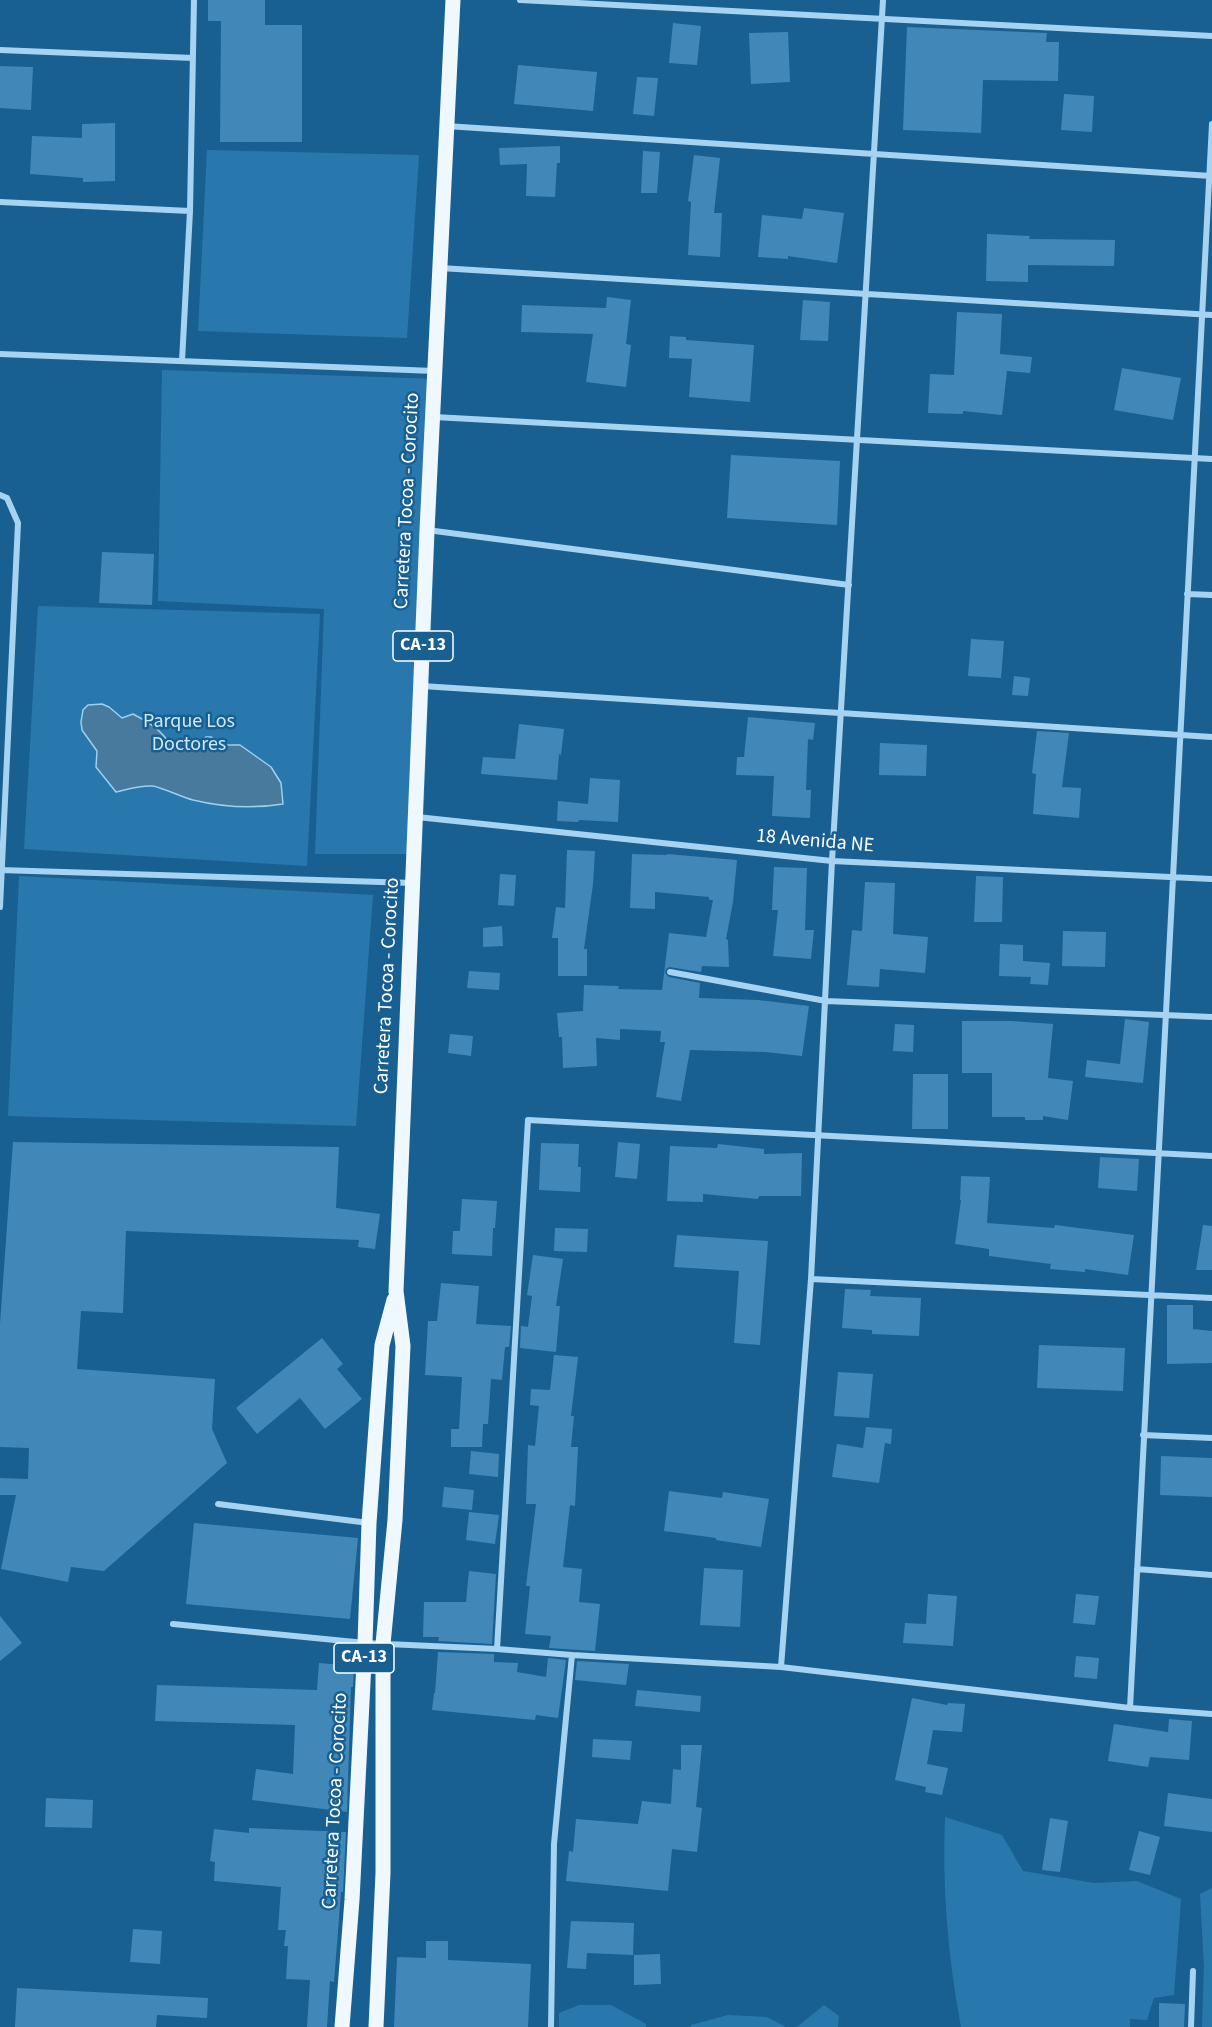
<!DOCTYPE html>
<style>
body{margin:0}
canvas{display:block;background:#185f92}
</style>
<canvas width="1212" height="2027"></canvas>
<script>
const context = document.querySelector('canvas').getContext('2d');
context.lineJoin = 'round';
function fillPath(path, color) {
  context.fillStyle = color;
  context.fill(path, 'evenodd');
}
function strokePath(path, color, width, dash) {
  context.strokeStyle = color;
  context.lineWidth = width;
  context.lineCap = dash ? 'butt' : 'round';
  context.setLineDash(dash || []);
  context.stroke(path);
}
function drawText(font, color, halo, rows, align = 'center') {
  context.font = font + ' "Source Sans 3",sans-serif';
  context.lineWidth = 5;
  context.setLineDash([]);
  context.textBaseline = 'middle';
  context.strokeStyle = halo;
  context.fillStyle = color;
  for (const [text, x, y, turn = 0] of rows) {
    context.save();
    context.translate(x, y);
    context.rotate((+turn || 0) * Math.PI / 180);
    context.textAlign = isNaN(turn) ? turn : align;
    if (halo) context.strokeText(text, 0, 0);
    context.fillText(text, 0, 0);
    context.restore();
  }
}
fillPath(new Path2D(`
 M207 150 419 155 407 338 198 331Z
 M162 370 441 379 422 854H315L324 609 158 601Z
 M38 606 320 614 307 866 24 849Z
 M19 876 373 895 356 1126 8 1116Z
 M945 1817 1002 1835 1023 1871 1094 1883 1137 1881 1181 1899 1174 1995 1154 1998 1147 2020 1130 2019V2027H961C948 1958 942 1888 945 1817Z
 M1212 1888V2027H1202L1204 1967 1200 1894Z
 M579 2005H611L646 2024V2027H559V2013Z
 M824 2005 839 2016 838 2027H797Z
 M728 2015 767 2017 786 2027H691V2025Z`), '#2878ae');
const water = new Path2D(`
 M102 704 109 707 122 718 133 714C148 722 162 730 170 745L188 749 206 737H211L226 745H240L271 767 281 783 283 804C253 809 222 807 193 800 182 797 163 788 153 786 140 785 129 789 116 792L96 767 97 751 82 730 81 722 83 710 88 705Z`);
fillPath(water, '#477a9d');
strokePath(water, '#9ad0f2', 1.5);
fillPath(new Path2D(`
 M208 0H265V25H302V142H220L221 21H208Z
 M673 23 701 26 697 65 669 63Z
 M907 27 1047 33 1046 42H1059L1058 81 983 80 981 133 903 130Z
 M788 32 790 82 751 84 749 33Z
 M518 65 597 72 593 111 514 104Z
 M0 66 33 67 31 110 0 108Z
 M637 77 658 78 654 116 633 114Z
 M1064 94 1094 96 1092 132 1061 130Z
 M115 123V181L83 182V178L30 174 32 136 82 138V124Z
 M560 146V163H557L555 197 526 196 527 164 500 165 499 148Z
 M643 151 660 152 657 193H641Z
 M694 155 720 158 714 213H722L720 257 688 255 691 202 688 201Z
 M804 208 844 213 837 263 788 256V259L758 257 762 215 802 219Z
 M987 234 1030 236 1029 239 1115 240 1114 266 1028 265V282L986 281Z
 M607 297 631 300 626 344 631 345 626 387 586 382 593 334 521 332 522 305 606 308Z
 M803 300 830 302 828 341 800 340Z
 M957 312 1002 314 1000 354 1032 357 1030 373 1007 371 1002 415 963 411V414L928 413 930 374 954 375Z
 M670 336 686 337V340L754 345 750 402 689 397 692 359 669 358Z
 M1122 368 1181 378 1173 420 1114 410Z
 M731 455 840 461 837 525 727 518Z
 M102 552 154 554 152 605 99 603Z
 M971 639 1004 641 1001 678 968 676Z
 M1014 676 1030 678 1028 696 1012 695Z
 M748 717 815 723 813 740 808 739 806 790H811L810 818 772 816 774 776 736 775 737 757H744Z
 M519 724 564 729 561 755 559 754 557 780 481 774 483 757 515 759Z
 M1037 731 1069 733 1062 787 1081 788 1079 818 1033 814 1036 774 1032 773Z
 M880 743 927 745 926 776 879 775Z
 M590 778 620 780 618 822 579 820 578 822 557 821 558 801 588 804Z
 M567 850 595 851 593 884 584 949H587V976H558V938H552L556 907 565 908Z
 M632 854 667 855V854L737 860 733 902 726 939 728 940 729 967 702 966 701 972 669 967 666 969 665 973 669 977 700 983 699 998 758 1000 809 1006 802 1056 765 1052 690 1050 681 1101 656 1097 665 1042H660L661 1031 620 1029V1040L596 1038 597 1066 563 1068 562 1037H559L557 1013 583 1011 584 985 619 986 618 989 662 990 669 933 706 937 713 900H709V897L655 892V909L630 908Z
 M774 867 807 868 805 930H814L811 959 773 956 778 910H772Z
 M500 874 516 875 514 906 498 905Z
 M976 876 1003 877 1002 922H974Z
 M865 882 895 883 893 934 928 937 925 973 880 969 879 987 847 985 852 930 862 931Z
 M502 926 503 946 483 947V928Z
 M1063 931 1106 932 1105 967 1062 966Z
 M1000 944 1023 945V961L1050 963 1048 985 1030 984 1031 977 999 976Z
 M469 971 500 973 499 990 467 988Z
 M1125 1019 1149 1022 1143 1083 1085 1077 1087 1060 1120 1064Z
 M962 1021H1011L1053 1024 1048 1078 1073 1081 1068 1120 1043 1116V1120H1025V1117H992V1073H962Z
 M895 1024 914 1025 913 1052 893 1051Z
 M450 1034 473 1036 471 1056 448 1053Z
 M913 1074H948V1129H912Z
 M13 1142 339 1147 336 1208 380 1214 375 1249 358 1247 359 1240 126 1231 123 1313 81 1311 77 1369 215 1379 212 1429 227 1463 104 1571 71 1567 68 1582 1 1569 16 1495H0V1478L28 1479 29 1448 0 1447V1324Z
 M618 1142 640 1144 637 1179 615 1177Z
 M541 1143 579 1144 578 1167H581L580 1192 539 1190Z
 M718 1144 764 1149V1154L802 1153 801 1196H759L758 1199 703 1194V1202L667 1201 670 1146 717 1148Z
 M1100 1157 1139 1159 1137 1191 1098 1188Z
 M961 1176 990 1177 987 1223 1054 1228 1055 1225 1134 1235 1128 1275 1085 1269V1272L1050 1269 1051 1264 989 1256V1249L955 1244 961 1200H960Z
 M462 1199 497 1201 495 1228H493L492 1256 452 1254 453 1231H460Z
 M1203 1225 1212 1226V1270H1196Z
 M555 1228 588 1229 587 1252 554 1251Z
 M677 1235 768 1241 760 1345 734 1343 739 1271 674 1267Z
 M533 1255 563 1259 556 1306H560L556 1352 520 1348 521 1326 528 1327 532 1296 527 1295Z
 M441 1283 479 1286 476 1324 511 1326 509 1347H505L502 1380 491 1379 488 1424H483L482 1447H451V1429H459L462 1377 425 1375 428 1321H437Z
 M845 1289 871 1290 870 1296 921 1298 919 1336 872 1334V1330L842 1328Z
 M1167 1305H1193V1329L1212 1331V1363L1167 1364Z
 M322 1338 343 1364 337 1369 362 1399 325 1429 300 1398 257 1434 236 1408Z
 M1039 1345 1125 1348 1123 1391 1037 1388Z
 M554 1355 578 1357 571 1416H574L571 1447H578L575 1506 570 1505 563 1567 582 1569 579 1602 600 1604 595 1651 549 1648 551 1636 525 1634 530 1586H526L536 1504H526L528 1445 535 1446 539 1406 530 1405 531 1389 550 1390Z
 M838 1372 873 1374 869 1418 834 1416Z
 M866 1427 892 1429 891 1444 885 1443 879 1483 832 1477 837 1444 863 1448Z
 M471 1451 499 1454 498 1477 469 1474Z
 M1161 1456 1212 1458V1497L1160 1495Z
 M444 1487 474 1490 472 1510 442 1507Z
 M669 1491 722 1498 723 1492 769 1499 761 1547 716 1540V1538L664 1531Z
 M469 1512 499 1515 495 1544 466 1540Z
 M194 1523 358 1538 350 1619 186 1604Z
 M704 1568 743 1570 740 1627 700 1625Z
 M469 1571 496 1574 492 1644 438 1641 439 1637H423L424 1602H466Z
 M928 1594 957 1596 953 1646 903 1643 905 1623 926 1624Z
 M1076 1594 1099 1596 1095 1625 1073 1623Z
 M0 1616 22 1643 0 1661Z
 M438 1652 494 1654V1662L518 1663 517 1672 546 1677 548 1658 566 1660 558 1718 536 1715 535 1720 432 1710 434 1693H435Z
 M1076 1656 1099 1658 1097 1679 1074 1677Z
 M577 1661 629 1664 626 1685 575 1680Z
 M319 1663 354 1666 353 1687H351L347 1812 252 1800 256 1769 293 1774 295 1725 155 1721 157 1685 317 1690Z
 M637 1690 701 1696 700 1712 635 1706Z
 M912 1698 947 1705 948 1703 965 1704 962 1732 933 1730 927 1764 948 1768 942 1795 925 1792 926 1787 895 1780Z
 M1169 1719 1192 1721 1189 1760 1150 1757 1148 1767 1108 1761 1114 1724 1168 1732Z
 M593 1739 632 1741 630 1760 592 1757Z
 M681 1745H702L696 1807 702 1808 697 1852 672 1849 668 1891 566 1881 569 1851 573 1852 576 1819 638 1824 642 1801 671 1804 673 1769 681 1770Z
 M1168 1793 1212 1799V1832L1164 1826Z
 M46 1798 93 1800 92 1828 45 1827Z
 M1050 1818 1068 1821 1060 1872 1042 1870Z
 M249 1828 346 1832 343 1892H341L334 1982 330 1981 327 2027H307L310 1980 286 1979 288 1946H284L286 1930H278L281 1887 214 1881 215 1862 210 1861 214 1829 249 1833Z
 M1139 1831 1160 1837 1150 1875 1129 1870Z
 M571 1921 634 1923 633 1955 587 1953 586 1969 567 1968Z
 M133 1929 162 1931 160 1964 130 1962Z
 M426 1941H448V1960L531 1964 528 2027H394L397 1958 398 1957 426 1958Z
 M660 1954 661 1984 634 1985V1955Z
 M17 1988 208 1998 207 2018 157 2015 156 2027H15Z
 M1159 2003 1185 2004 1184 2027H1159Z`), '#4188b9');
strokePath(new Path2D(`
 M520 0 1212 36
 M0 50 193 58
 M446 126 1211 176
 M0 202 190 211
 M440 268 1212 315
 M0 354 434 371
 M182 361 190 211 194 0
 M434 417 1212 459
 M0 495 7 498 18 523 0 907
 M427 530 849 585
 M1187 594 1212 595
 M422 686 1212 737
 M417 817 832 861 1212 879
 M0 870 413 883
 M670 972 826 1001 1212 1017
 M811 1279 1212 1298
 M1143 1435 1212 1438
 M218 1504 369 1523
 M1137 1569 1212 1575
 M173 1624 365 1643 497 1649 572 1655 781 1667 1130 1708 1212 1714
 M497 1649 528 1120 1212 1156
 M781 1667 811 1279 832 861 883 0
 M1130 1708 1212 124
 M551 2027 554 1844 572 1655
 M1191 2027 1193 1971`), '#a7d3f0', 6);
strokePath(new Path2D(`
 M342 2027 352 1900 365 1643 369 1523 382 1345 394 1300
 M376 2027 383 1873V1644L395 1520 403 1346 396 1291 427 530 453 0`), '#f0f8ff', 15);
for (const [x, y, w] of [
 [423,646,60],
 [364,1658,60]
]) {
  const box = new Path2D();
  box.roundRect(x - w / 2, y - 15, w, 30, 4.5);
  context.fillStyle = '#185f92';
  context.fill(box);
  strokePath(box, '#fff', 1.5);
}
drawText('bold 18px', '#fff', null, [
 ["CA-13",423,646],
 ["CA-13",364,1658]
]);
drawText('20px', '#fff', '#185f92', [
 ["Carretera Tocoa - Corocito",408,501,-87],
 ["18 Avenida NE",815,842,5],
 ["Carretera Tocoa - Corocito",388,986,-87],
 ["Carretera Tocoa - Corocito",336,1801,-87]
]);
drawText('20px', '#cee9fb', '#185f92', [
 ["Parque Los",189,723],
 ["Doctores",189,746]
]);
</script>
